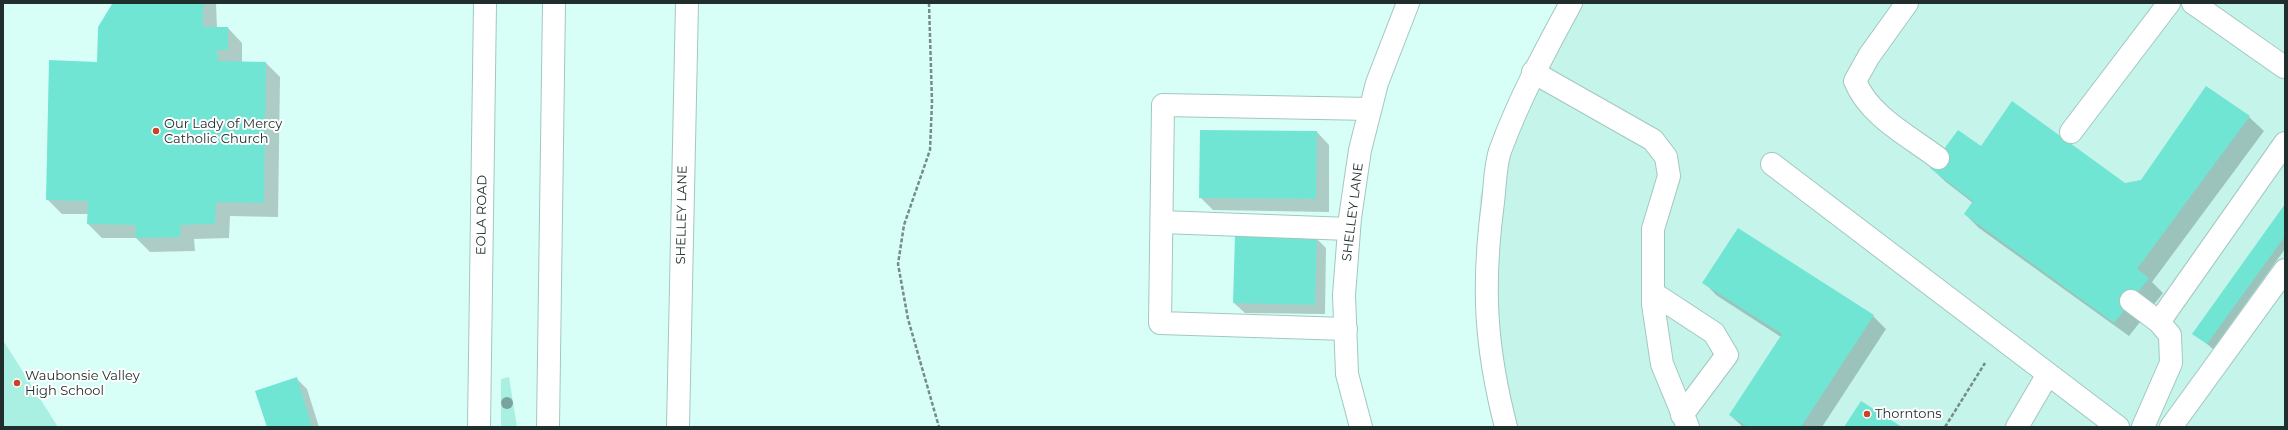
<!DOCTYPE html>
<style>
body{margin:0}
#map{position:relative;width:2288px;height:430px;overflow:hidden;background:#d8fff7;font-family:Montserrat,sans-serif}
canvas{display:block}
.frame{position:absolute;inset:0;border:4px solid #202f2d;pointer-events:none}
</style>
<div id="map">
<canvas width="2288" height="430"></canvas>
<div class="frame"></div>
</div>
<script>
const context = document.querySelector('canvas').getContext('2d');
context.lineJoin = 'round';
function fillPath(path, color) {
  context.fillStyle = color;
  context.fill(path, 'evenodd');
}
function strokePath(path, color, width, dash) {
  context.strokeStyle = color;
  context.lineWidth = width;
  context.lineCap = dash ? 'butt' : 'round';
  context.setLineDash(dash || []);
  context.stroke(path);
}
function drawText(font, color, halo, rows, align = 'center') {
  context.font = font + ' Montserrat,sans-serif';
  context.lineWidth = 4;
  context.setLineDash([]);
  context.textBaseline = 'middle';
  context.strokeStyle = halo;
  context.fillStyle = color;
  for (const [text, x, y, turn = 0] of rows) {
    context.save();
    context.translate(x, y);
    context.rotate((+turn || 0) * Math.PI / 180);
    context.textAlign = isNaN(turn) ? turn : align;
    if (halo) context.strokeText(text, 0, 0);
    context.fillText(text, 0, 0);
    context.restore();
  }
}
fillPath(new Path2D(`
 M1564 3H2285V427H1497L1476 291 1480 196 1507 108Z`), '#c4f4ea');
fillPath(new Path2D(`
 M3 340 58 427H3Z
 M509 377 517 427H501V379Z`), '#a9f0e3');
fillPath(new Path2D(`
 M118 3H216L217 28H228L242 43V62L266 63 280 77 278 217 230 216 229 238 194 239 195 251 150 252 136 238H102L88 224V214H62L47 199Z
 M2249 117 2264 131 2152 282 2163 293 2129 336 1979 228 1965 214 1973 203 1946 182 1931 168 1981 148 2125 184 2142 181Z
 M1317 132 1329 145V212L1213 210 1200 197Z
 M2285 206V249L2213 349 2194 333Z
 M1316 238 1326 248 1325 314 1245 313 1234 303Z
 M1704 282 1873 316 1886 329 1822 427H1743L1730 415 1781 337 1716 295Z
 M297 379 307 389 319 427H268Z`), '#0003');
fillPath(new Path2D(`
 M117 3H203V27H228V50H217L218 61 266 62 264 203 216 202 215 224 180 225 181 237 135 238 136 225 87 224 88 201 46 200 49 60 97 62 98 27 112 4Z
 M2206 86 2250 116 2137 269 2149 278 2114 323 1964 214 1973 201 1930 168 1958 130 1981 146 2012 101 2125 183 2141 180Z
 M1200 130 1317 131 1316 199 1199 198Z
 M2285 204V236L2207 344 2192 334Z
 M1738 228 1874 315 1801 427H1748L1729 415 1782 334 1702 283Z
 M1235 235 1317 237 1315 305 1233 303Z
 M297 377 312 427H267L255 391Z
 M1861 401 1902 427H1844Z`), '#71e5d3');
const lane = new Path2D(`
 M1907 3 1869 56 1855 81C1869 116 1909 136 1938 158
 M2193 3 2284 67 2285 65
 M1533 72 1653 140 1666 157 1669 176 1653 229V304L1662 364 1688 427
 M2071 132 2169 3
 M1772 164 2118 427
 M1162 222 1349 229
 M1653 293 1714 333 1727 355 1682 415
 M2131 301 2159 322 2170 335 2171 363 2143 427
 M2159 322 2285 143
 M1346 329 1160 323 1163 105 1370 109
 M2017 427 2048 374
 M2171 427 2285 270`);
const street = new Path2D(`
 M678 427 687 3
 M1361 427 1347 374 1344 295 1350 218 1360 150 1377 83 1408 3
 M1506 427C1485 346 1482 285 1493 202 1495 186 1495 166 1500 151 1519 99 1545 51 1571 3`);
const secondary = new Path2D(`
 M479 427 485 3
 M548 427 554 3`);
strokePath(lane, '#a2c7c0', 24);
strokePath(street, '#a2c7c0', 24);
strokePath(secondary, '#a2c7c0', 24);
strokePath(new Path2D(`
 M929 3 932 102 930 150 904 225 898 264 908 319 939 427
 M1945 427 1985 363`), '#748d89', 2.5, [4, 2]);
strokePath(lane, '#fff', 22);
strokePath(street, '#fff', 22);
strokePath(secondary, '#fff', 22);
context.fillStyle = '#77a49c';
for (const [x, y] of [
 [507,403]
]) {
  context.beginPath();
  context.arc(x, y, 6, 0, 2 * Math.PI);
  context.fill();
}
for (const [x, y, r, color] of [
 [156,131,4,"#cc412a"],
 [17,383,4,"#cc412a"],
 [1867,414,4,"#cc412a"]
]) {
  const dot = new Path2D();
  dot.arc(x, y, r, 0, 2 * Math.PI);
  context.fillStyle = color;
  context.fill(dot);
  strokePath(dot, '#fff', 1.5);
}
drawText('13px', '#202f2d', '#fff', [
 ["Our Lady of Mercy",164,124],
 ["Catholic Church",164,139],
 ["Waubonsie Valley",25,376],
 ["High School",25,391],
 ["Thorntons",1875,414]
], 'left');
drawText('13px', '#202f2d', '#fff', [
 ["SHELLEY LANE",1353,212,-83],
 ["EOLA ROAD",482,215,-89],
 ["SHELLEY LANE",682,215,-89]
]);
</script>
